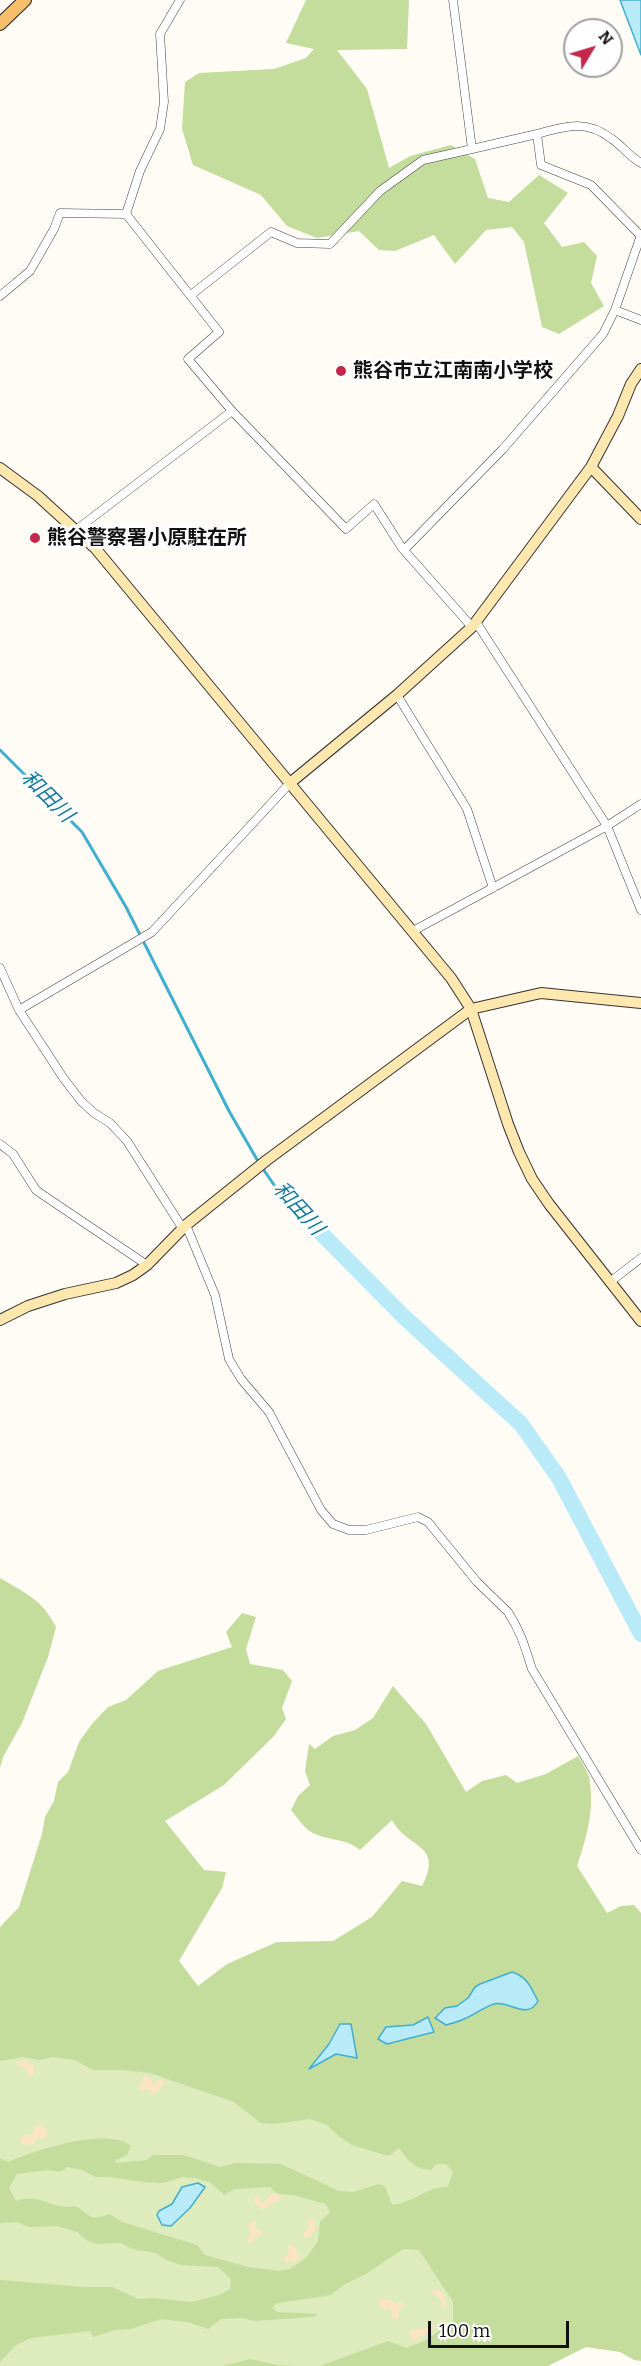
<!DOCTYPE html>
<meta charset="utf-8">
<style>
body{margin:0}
#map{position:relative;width:641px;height:2366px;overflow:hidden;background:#fffbf5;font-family:Bitter,serif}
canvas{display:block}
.north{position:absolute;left:563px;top:18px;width:60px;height:60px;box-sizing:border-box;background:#fff;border:2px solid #a0a0a0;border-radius:50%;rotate:52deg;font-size:16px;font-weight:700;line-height:24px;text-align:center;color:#111}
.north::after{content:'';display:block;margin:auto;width:21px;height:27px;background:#c32749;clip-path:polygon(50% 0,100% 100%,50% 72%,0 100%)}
.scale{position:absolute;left:428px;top:2321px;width:141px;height:27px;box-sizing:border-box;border:3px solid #111;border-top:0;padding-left:8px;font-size:18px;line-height:21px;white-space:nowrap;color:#111;-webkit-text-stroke:4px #fff;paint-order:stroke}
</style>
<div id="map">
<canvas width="641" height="2366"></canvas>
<div class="north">N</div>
<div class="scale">100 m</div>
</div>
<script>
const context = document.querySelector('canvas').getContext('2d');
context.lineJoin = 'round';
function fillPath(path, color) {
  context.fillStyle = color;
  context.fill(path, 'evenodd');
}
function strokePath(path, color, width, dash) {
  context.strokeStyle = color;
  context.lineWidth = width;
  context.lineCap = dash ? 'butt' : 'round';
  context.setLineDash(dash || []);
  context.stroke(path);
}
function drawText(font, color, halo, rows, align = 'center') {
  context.font = font + ' Bitter,"Noto Sans JP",serif';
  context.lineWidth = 6;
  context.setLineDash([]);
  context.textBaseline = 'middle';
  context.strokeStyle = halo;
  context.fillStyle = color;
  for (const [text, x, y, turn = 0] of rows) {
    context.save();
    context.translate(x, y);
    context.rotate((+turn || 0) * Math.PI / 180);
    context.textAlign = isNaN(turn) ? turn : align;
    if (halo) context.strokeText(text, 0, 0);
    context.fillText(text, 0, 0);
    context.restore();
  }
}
fillPath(new Path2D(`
 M0 2049 52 2050 305 2103 460 2159 476 2309 471 2366H0Z`), '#ddebbd');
fillPath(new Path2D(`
 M306 0H409L407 49 337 50 367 89 389 168 410 156 451 145 475 159 488 198 509 202 539 175 568 193 544 223 562 247 584 242 597 256 591 283 604 306 559 334 542 327 524 242 512 227 486 230 455 264 434 235 395 251 379 250 359 231 317 238 287 226 261 195 193 165 182 129 185 82 199 73 274 69 306 58 314 49 286 43Z
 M0 1578C26 1594 41 1598 56 1627L48 1657 22 1723 3 1757 0 1768Z
 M242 1613 256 1617 246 1649 250 1664 283 1670 292 1681 282 1708 286 1719 274 1736 224 1785 165 1821 204 1870 226 1872 222 1888 179 1961 198 1986 227 1964 277 1942 333 1941 372 1917 402 1881 422 1886C445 1844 406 1848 392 1820L360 1850C347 1838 327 1841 311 1832 303 1827 297 1817 291 1810L298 1796 310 1785 305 1771 309 1744 315 1749 333 1736 355 1730 373 1718 393 1686 426 1724 466 1792 482 1781 506 1775 517 1783 546 1774 578 1756C582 1763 587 1770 589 1777 595 1809 587 1836 577 1866L607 1913 621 1906 634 1905 641 1913V2361L634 2360 620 2352 586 2347 548 2366H302H320L388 2341 407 2348 426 2340 453 2321V2302L419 2250 403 2249 366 2274 345 2284 331 2295 278 2303 272 2307 277 2312 318 2314 313 2317 254 2321 242 2318 221 2319 208 2329 187 2322 161 2319 131 2329 115 2330 93 2337 90 2331 31 2338 16 2345 0 2362V2280L84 2287H112L138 2299 153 2298 191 2302 220 2295 230 2289 231 2279 218 2267 181 2265 166 2260 156 2253 132 2249 121 2243 98 2244 88 2241 77 2232 57 2226 30 2227 16 2222 0 2223V2158L8 2162C34 2151 107 2126 131 2146L127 2155 116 2160 115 2163 147 2160 153 2155H183L220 2167 236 2163 281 2164 339 2191 354 2192 378 2184 385 2186 392 2205C414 2203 430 2185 448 2187L453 2172 446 2164H436L431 2170C414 2169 409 2161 399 2148L388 2156 352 2145 340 2137 327 2125 310 2119 275 2124 261 2123 234 2102 150 2073 121 2070H93L75 2060 52 2057 39 2060 22 2057 0 2061V1927L19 1907 42 1834 45 1817 54 1801 58 1782 68 1772 79 1742 92 1724 108 1707 126 1700 158 1671 232 1647 226 1632ZM67 2167 82 2170 96 2177H110L143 2182 162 2183 183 2177 196 2178 209 2182 225 2195 234 2189 270 2187 277 2194 293 2195 326 2204 330 2212 320 2222 318 2241 306 2258 290 2269 279 2271 248 2267 205 2255 197 2245 122 2222 109 2214C88 2223 91 2214 75 2206 52 2211 40 2192 16 2201L9 2188 17 2174 48 2170 60 2172Z
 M250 2359 277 2365 295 2366H223Z`), '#c4dc9c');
fillPath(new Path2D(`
 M20 2061H27L34 2066V2075L30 2076 25 2068 18 2066 17 2062Z
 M143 2076 148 2077 154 2083 162 2079 165 2083 155 2094H152L149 2089 140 2091 138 2087 142 2083Z
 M41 2124 47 2131V2137L43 2139 38 2137 33 2145 21 2144V2139L24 2135H33L34 2127Z
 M257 2193 258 2199 263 2203 270 2195 278 2193 281 2199 262 2210 253 2201Z
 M313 2217 316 2228 311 2236 305 2238 303 2233 307 2230 309 2220Z
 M253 2220 256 2223V2229L263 2232 261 2235 255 2237 252 2245 247 2241 251 2233 248 2225Z
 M292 2244 299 2254V2259L294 2263 290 2260 286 2264 283 2259 289 2253 288 2246Z
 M436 2289 445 2294 446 2305 442 2309 441 2300 431 2292Z
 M382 2298 393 2301 395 2304 401 2302 404 2304 400 2310 398 2320 392 2318 391 2309H384L379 2305 380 2300Z
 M432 2323 436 2326C434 2328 416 2341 414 2342L409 2333 411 2330 424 2329Z`), '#fbe4c1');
const water = new Path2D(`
 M620 0H641V55Z
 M512 1972C528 1977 531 1988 538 2001 527 2021 509 2000 494 2004 484 2007 474 2015 464 2019 458 2022 452 2023 446 2025L435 2018 445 2008 457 2006 468 1998 475 1987 480 1984Z
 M428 2017 434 2032 387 2044 378 2039 386 2027 413 2025Z
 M340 2024H351L357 2058 336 2054 309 2069 329 2044Z
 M198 2183 205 2187 190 2208 171 2226 162 2225 157 2215 159 2211 172 2204 182 2187Z`);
fillPath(water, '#b9eaf7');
strokePath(water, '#40aece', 1.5);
strokePath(new Path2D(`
 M0 750 82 832 126 907 229 1111 259 1163 283 1198 317 1229`), '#40aece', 3);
strokePath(new Path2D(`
 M317 1229 403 1316 521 1424 559 1478 641 1634`), '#b9eaf7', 16);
const street = new Path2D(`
 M180 0 160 34 164 102 160 129 140 171 126 214 219 332 188 359 232 411 346 529 374 504 402 548 472 627
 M472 149 537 134
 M641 235 615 310 641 320
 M641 236 591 185 541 165 537 134C566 126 586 119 612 139 622 146 630 157 641 163
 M191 295 271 232 297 243 330 244 380 191 423 160 472 149 453 0
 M0 296 30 271 54 229 60 213 126 214
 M76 530 232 411
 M404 550 502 450 603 334 615 310
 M476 622 607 826 641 910
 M397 695 467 809 493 888
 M413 931 607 826 641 804
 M0 968 19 1010 64 1079 81 1101 94 1113 110 1123 127 1141 183 1229
 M19 1010 152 932 290 783
 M0 1144 13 1154 36 1190 43 1195 147 1265
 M186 1225 215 1295 229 1359 241 1379 269 1412 321 1510 333 1524 349 1530H366L418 1517 428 1522 477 1582 508 1612C521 1632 525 1647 532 1669L641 1850
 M610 1282 641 1258`);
const secondary = new Path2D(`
 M591 467 641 519
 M0 468 38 496 95 548 451 978 471 1009 508 1124 519 1152 532 1179 549 1204 641 1321
 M290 783 397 695 472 627 591 467 618 416 631 384 641 369
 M0 1320 28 1306 65 1294 116 1283 133 1275 147 1265 186 1225 267 1160 471 1009 541 993 641 1003`);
const primary = new Path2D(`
 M0 24 25 0`);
strokePath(street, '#444', 9);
strokePath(secondary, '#333', 12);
strokePath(primary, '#222', 14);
strokePath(street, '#fff', 8);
strokePath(secondary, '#ffe8b0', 10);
strokePath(primary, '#f8be6c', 12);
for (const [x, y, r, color] of [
 [341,371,6,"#c32749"],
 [35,538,6,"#c32749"]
]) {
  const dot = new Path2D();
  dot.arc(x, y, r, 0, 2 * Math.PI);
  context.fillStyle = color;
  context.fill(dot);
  strokePath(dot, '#fff', 2);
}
drawText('bold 20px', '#111', '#fff', [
 ["熊谷市立江南南小学校",353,371],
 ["熊谷警察署小原駐在所",47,538]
], 'left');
drawText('italic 21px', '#187a9e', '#fff', [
 ["和田川",47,797,45],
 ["和田川",298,1209,48]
]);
</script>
